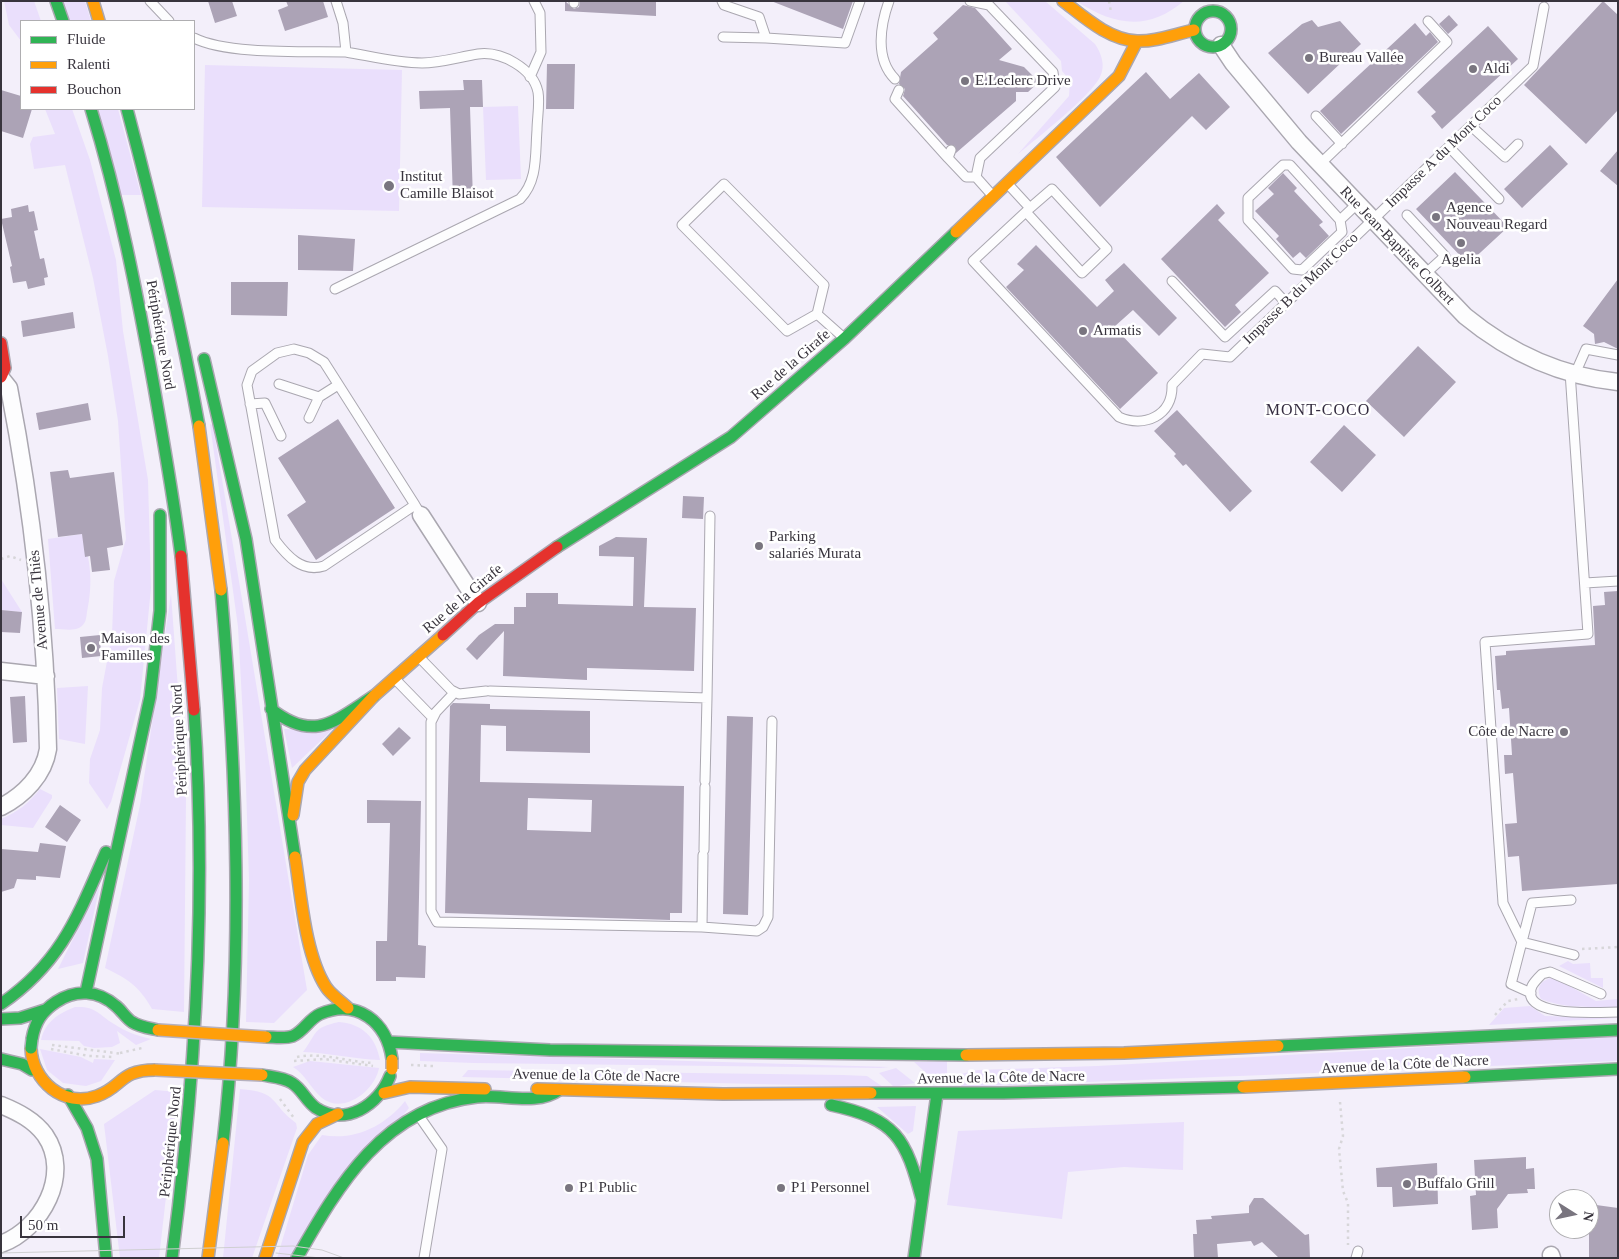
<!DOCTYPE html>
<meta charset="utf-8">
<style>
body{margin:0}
#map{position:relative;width:1619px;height:1259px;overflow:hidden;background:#f3effa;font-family:Georgia,serif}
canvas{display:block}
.frame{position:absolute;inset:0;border:2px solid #38343d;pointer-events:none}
.legend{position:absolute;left:20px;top:20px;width:175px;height:90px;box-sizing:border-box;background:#fff;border:1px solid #afaeb1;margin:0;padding:6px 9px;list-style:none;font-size:15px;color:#38343d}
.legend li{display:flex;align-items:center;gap:10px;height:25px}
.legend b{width:25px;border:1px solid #afaeb1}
.north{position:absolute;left:1549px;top:1189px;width:50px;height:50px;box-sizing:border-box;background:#fff;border:1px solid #afaeb1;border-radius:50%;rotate:100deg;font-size:14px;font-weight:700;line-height:20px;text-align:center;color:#38343d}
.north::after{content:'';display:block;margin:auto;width:18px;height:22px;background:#79757f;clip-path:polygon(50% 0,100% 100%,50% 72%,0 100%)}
.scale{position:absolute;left:20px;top:1216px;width:105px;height:22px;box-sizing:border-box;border:2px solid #38343d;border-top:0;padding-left:6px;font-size:15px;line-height:18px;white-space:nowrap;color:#38343d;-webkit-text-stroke:4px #fff;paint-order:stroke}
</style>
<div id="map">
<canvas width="1619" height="1259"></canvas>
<div class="frame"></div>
<ul class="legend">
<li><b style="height:6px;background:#30b455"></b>Fluide</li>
<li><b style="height:6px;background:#ff9f0a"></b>Ralenti</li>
<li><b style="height:6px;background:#e5322d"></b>Bouchon</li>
</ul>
<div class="north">N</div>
<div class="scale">50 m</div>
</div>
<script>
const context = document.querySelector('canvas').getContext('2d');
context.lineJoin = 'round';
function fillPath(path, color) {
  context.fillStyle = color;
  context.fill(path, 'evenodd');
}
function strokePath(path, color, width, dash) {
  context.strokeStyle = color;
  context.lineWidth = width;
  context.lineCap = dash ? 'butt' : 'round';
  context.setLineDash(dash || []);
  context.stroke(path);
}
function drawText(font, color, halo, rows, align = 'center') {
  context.font = font + ' Georgia,serif';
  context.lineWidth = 5;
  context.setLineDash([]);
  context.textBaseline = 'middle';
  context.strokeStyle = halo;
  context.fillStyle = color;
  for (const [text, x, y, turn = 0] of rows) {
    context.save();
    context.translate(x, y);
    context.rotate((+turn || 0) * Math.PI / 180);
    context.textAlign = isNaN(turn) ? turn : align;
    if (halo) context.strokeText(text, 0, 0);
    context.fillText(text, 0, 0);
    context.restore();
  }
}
fillPath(new Path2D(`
 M4 1H34L41 21H21V41L9 25Z
 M63 1H85L91 21H69Z
 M1005 1H1045L1095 44C1101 53 1106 65 1100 77 1091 96 1037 138 1018 154L1069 96 1070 80 1062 71 1061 61Z
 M1076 1H1184C1147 32 1114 25 1076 1Z
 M205 65 402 70 399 211 202 207Z
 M518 106 521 179 486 180 483 107Z
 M45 109H72L90 160 116 260 123 331 148 480 151 588 140 700 111 802 107 809 89 783 90 759 100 730 102 688 112 635 114 581 126 539 118 421 108 356 93 278 65 165 34 169 30 144 33 137 55 134Z
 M97 109H118L141 195H121Z
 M210 424 213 425 307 990 274 1023 246 1022 249 880 245 755 238 627Z
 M82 534C91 561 93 583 87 612 86 619 86 624 79 628 73 631 62 629 55 629L48 539Z
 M1 579 22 612 1 610Z
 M171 594 186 798 184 1012 152 1009C139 986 128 979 105 968L140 805Z
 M88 686 85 744 59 739 57 688Z
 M284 729 332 730 292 768Z
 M40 789 52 795V798L33 828 1 825V819C18 812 29 803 40 789Z
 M100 885 83 963 58 969Z
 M1568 961 1573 964 1590 963 1591 978H1603V988L1559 966Z
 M1550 978 1557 979 1596 1001 1618 999V1007C1592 1007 1566 1009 1541 999 1536 989 1539 982 1550 978Z
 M1530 1006 1545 1016 1618 1018 1489 1025 1504 1008Z
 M75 1007C96 1006 98 1014 114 1024 126 1032 138 1036 151 1039L136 1045 117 1031 120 1043 112 1047 94 1048 84 1046 79 1041 41 1040C45 1022 59 1013 75 1007Z
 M339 1022C363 1024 376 1038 380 1060 354 1059 329 1053 303 1052 318 1032 312 1028 339 1022Z
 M1618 1036V1061L961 1087V1074L978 1070 1097 1066Z
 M40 1049 81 1057 93 1063 94 1059 115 1060 101 1081 86 1086 63 1083 47 1070Z
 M420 1053 889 1067 880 1068 474 1063 420 1061Z
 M310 1061 379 1068C375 1091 343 1115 322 1098 311 1089 305 1074 293 1067Z
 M947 1061V1074L935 1081 914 1062Z
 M896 1068 915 1083 894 1087 879 1073Z
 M468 1070 843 1075 867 1076 883 1087 462 1077Z
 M240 1089C280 1092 269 1103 296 1123L297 1128 252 1258H223Z
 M155 1090 178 1092 159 1258H120L104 1124Z
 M405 1101 409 1108 289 1258H277L308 1155 322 1135C355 1141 385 1126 405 1101Z
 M916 1106 913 1131 908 1134 877 1107Z
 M1184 1122 1183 1170 1124 1167 1068 1172 1062 1219 947 1205 958 1131Z`), '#eadffc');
fillPath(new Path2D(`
 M208 1H232L237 16 215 23Z
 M286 1H323L328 17 285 31 278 10 288 6Z
 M565 1 574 9 579 7 580 1H656V16L565 11Z
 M771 1H853L843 29Z
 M1603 1 1618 15V110L1586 144 1524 85Z
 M963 5 975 8 1012 49 999 60 1024 67 1039 82 1028 92H1016V101L956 153 955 146 947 145 903 96 905 89 899 84 901 72 938 39 933 33Z
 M1449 15 1458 25 1448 34 1439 24Z
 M1312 20 1318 27 1340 21 1361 44 1308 94 1268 53 1302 24Z
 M1415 23 1426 36 1430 32 1438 42 1341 134 1320 111Z
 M1488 26 1518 59 1442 129 1431 116 1436 112 1417 92Z
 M547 64H575L574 109H546Z
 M1146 72 1170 99 1199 73 1230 107 1206 130 1192 116 1100 207 1056 157Z
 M463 80H482L483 107H470L473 200H453L450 108 420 109 419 91 464 90Z
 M1 90 21 96V109H32L23 138 1 131Z
 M1550 145 1568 164 1522 208 1504 189Z
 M1618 150V186L1600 171Z
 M1455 172 1508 227 1468 264 1416 209Z
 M1283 173 1297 188 1294 191 1323 222 1319 225 1329 236 1306 258 1300 252 1293 258 1276 239 1279 236 1255 211 1274 194 1268 188Z
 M1217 204 1225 213 1218 220 1269 273 1235 305 1241 312 1225 327 1161 259Z
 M28 205 29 212 34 211 38 230 34 231 40 259 44 258 48 277 44 278 45 285 28 289 26 281 13 283 10 267 12 266 1 219 12 217 11 209Z
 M298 235 355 239 353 271 298 270Z
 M1036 245 1097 307 1114 291 1105 280 1124 263 1177 318 1159 336 1133 310 1114 327 1158 373 1120 409 1006 287 1024 270 1017 264Z
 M1618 279V349L1604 342 1595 344 1594 334 1583 326Z
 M231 282H288L287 316 231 315Z
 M73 312 75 328 23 337 21 321Z
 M1418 346 1456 382 1404 437 1366 401Z
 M88 403 91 420 39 430 36 413Z
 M1177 410 1252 491 1230 512 1186 464 1183 466 1174 456 1176 454 1154 431Z
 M338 419 395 508 316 560 287 515 306 502 278 458Z
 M1344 425 1376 455 1342 492 1310 462Z
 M68 470 70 478 114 472 123 545 107 548 110 570 92 572 90 556 85 557 82 534 58 537 50 472Z
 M683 496 704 497 703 519 682 518Z
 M616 537 647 538 644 607 696 608 694 671 587 668V680L503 676 504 631 477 660 466 649 479 635 495 624H514V607H526V593H558V604L633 606 634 557 599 556V546Z
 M1618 591V884L1522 891 1519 856 1508 857 1505 824 1517 823 1513 773 1505 774 1504 755H1512L1509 708 1502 709 1500 690H1497L1495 656 1506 655V651L1595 645 1593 606 1605 605 1604 592Z
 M1 610 22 612 20 633 1 632Z
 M100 635 101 656 82 658 80 637Z
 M25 696 27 742 13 743 10 697Z
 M453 703 490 704V709L590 711V753L506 751V726L481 725 480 782 684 786 682 913H670V920L445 913 450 706ZM528 798 592 800 591 832 527 830Z
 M727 716 753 717 748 915 723 914Z
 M399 727 411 738 393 756 382 744Z
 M367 800 421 801 418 945 426 946 425 978 396 977V981H376V941H387L390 823H367Z
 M60 805 81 820 67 842 45 827Z
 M40 843 66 846 60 878 36 876V880L17 879 14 888 1 892V849L38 852Z
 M1526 1157V1169L1534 1168 1535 1189H1527L1528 1193 1508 1194 1497 1209 1498 1228 1472 1230 1470 1196 1476 1195 1474 1160Z
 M1437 1163 1438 1204 1393 1207 1392 1187H1377L1376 1168Z
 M1254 1198H1263L1305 1235 1309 1234 1310 1258H1279L1262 1242 1254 1246 1251 1241 1217 1244 1218 1258H1194L1193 1234H1197L1196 1220 1212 1219 1211 1216 1249 1213V1206Z
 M1589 1204 1618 1208V1258H1589Z`), '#aca3b6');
const lane = new Path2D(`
 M150 1 169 21
 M574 1V3
 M722 1 724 5 759 17 766 38 723 37
 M889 1C880 26 875 59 895 79
 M970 1 989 5 1053 72 1055 87 980 158 976 177 992 195
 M194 38C228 55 306 51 346 52L343 23 336 1
 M766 38 845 43 860 1
 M530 77 541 52 540 13 534 1
 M899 90 895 99 948 158
 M1316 116 1342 144
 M1471 126 1505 157 1518 144
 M1449 147 1499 199
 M951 150 948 158 966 177H976
 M1320 164 1447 42 1428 21
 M1007 183 1030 208 973 261 1119 417C1144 428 1173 416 1172 385L1202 354 1230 357 1533 66 1544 7
 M1026 212 1082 273 1107 249 1052 189 1030 208
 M1407 215 1445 256 1424 275
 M1340 220 1342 232 1302 270 1293 269 1248 220V198L1283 165H1290L1340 220 1357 204
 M1172 281 1225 337 1275 291 1286 303
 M335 289 520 199C538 181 535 155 537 130 537 119 540 104 538 92 533 68 501 51 478 54 459 57 440 63 422 63 397 63 370 56 346 52
 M817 314 787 331 682 225 724 184 824 285 817 314 844 338
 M1570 372 1588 634 1485 642 1503 903 1522 942 1574 955
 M1575 374 1586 349 1618 355
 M279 384 319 397 309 418
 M319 397 338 385
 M250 404 265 403 281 436
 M415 505 324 566C302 573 287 556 275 540L247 385 252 371 277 353 294 349 309 353 324 362 415 505 421 515
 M1585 583 1618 581
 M418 656 451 690 459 694 486 691
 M395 679 433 718
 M490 691 707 698 710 516
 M455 692 436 712 431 722V911L437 922 702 927 703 855
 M705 781 707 698
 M704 850 705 787
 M702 927 757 931 763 927 768 917 772 721
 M1531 993 1511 984 1532 903 1571 900
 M1601 994 1550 972 1542 974C1539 977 1534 982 1532 986 1518 1019 1602 1012 1618 1012
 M419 1116 442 1149 424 1258
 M1356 1258 1358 1251`);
const street = new Path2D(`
 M1221 45 1233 63 1299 142 1465 316C1510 353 1560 376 1618 382
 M1 378 9 388C32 507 46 628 48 749 44 775 24 795 1 807
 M421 515 478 603
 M1 671 46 676
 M1 1105C18 1112 34 1120 45 1135 72 1174 42 1229 1 1244
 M1551 1255 1552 1258`);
const fast = new Path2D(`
 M56 1 63 21
 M1195 29a18 18 0 1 1 36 0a18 18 0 1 1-36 0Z
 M91 109C119 200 137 293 154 387 164 444 174 500 181 556
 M127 109C155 214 180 319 199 426
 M204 359 246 539 295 857
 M557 547 731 437 845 338 956 232
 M221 590C237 774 244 960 223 1143
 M271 709C314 743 335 721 374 696
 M86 992 150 697 160 611V515
 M1 1004C61 963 78 916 106 852
 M1 1019 20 1018 45 1010
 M266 1037C274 1037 285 1039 293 1036 304 1031 309 1019 320 1014 357 998 387 1022 392 1059
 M32 1039C35 1022 42 1011 56 1002 76 989 98 990 116 1006 122 1011 126 1018 132 1022 140 1027 149 1028 158 1030
 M388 1042 550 1050 966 1055
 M1278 1046 1618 1030
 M1 1059 22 1064 32 1070
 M262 1075C272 1077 283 1077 292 1083 302 1089 306 1101 316 1108 345 1127 379 1105 390 1076
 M1465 1077 1618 1069
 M871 1093H1003L1243 1087
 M68 1095 87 1128 97 1159 106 1258
 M831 1105C896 1119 906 1138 922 1200
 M172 1258C196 1076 207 893 194 710
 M297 1258C339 1184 384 1107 477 1097 502 1094 537 1106 559 1090
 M914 1258 937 1094`);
const slow = new Path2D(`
 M93 1 99 21
 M1063 1C1084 17 1109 40 1137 41 1156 42 1175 34 1194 30
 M956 232 1119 76 1137 41
 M199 426 221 590
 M293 815 298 782 305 770 374 696 443 635
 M295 857C301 895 305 955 326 987 331 995 341 1001 348 1008
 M31 1048C32 1081 64 1108 97 1096 123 1087 119 1070 155 1070
 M966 1055 1124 1053 1278 1046
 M1243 1087 1465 1077
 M537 1089 723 1094 871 1093
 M384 1093 410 1087 485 1089
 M208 1258 223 1143
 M265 1258 303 1142 317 1124 338 1114`);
const jam = new Path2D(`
 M1 343 5 368 1 377
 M181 556 194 710
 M443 635 478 603 557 547`);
strokePath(lane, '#aaa7b0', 11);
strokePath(street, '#aaa7b0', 19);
strokePath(fast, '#aaa7b0', 14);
strokePath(slow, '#aaa7b0', 14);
strokePath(jam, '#aaa7b0', 14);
strokePath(new Path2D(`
 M1109 1 1111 12
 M1 559 10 556 21 560
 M1582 949 1618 947
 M1495 1015 1508 1001 1518 999
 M52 1045 123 1054
 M51 1049 89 1056 114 1057
 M120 1053 142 1048
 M297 1057C323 1052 348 1062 373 1063
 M294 1061 324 1059 373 1066
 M411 1065 433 1066
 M280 1099 294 1118
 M1340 1102 1343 1136 1339 1149 1343 1191 1348 1203V1245`), '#d7d6d9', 2.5, [2.5, 4]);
strokePath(lane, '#fdfdfe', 9);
strokePath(street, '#fdfdfe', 16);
strokePath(fast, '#30b455', 11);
strokePath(slow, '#ff9f0a', 11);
strokePath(jam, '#e5322d', 11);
strokePath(new Path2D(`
 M1 1253 293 1246 322 1250 344 1258
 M276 1253 320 1258`), '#cfcfd1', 1);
const fastBridge = new Path2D(`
 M31 1048 32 1039`);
const slowBridge = new Path2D(`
 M158 1030 266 1037
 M392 1060V1069
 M155 1070 262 1075`);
strokePath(fastBridge, '#b6b1bf', 14, []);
strokePath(slowBridge, '#b6b1bf', 14, []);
strokePath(fastBridge, '#30b455', 11);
strokePath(slowBridge, '#ff9f0a', 11);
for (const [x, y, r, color] of [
 [1309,58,5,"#79757f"],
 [1473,69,5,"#79757f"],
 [965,81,5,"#79757f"],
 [389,186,6,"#79757f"],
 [1436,217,5,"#79757f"],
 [1461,243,5,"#79757f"],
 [1083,331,5,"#79757f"],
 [759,546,5,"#79757f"],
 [91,648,5,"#79757f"],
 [1564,732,5,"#79757f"],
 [1407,1184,5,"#79757f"],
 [569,1188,5,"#79757f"],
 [781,1188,5,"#79757f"]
]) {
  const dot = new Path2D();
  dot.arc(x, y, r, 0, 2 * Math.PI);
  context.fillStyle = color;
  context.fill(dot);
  strokePath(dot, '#fff', 2);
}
drawText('15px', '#38343d', '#fff', [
 ["Bureau Vallée",1319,58],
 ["Aldi",1483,69],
 ["E.Leclerc Drive",975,81],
 ["Institut",400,177],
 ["Camille Blaisot",400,194],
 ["Agence",1446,208],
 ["Nouveau Regard",1446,225],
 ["Agelia",1461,260,"center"],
 ["Armatis",1093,331],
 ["Parking",769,537],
 ["salariés Murata",769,554],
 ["Maison des",101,639],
 ["Familles",101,656],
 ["Côte de Nacre",1554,732,"right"],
 ["Buffalo Grill",1417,1184],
 ["P1 Public",579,1188],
 ["P1 Personnel",791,1188]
], 'left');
drawText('15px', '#38343d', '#fff', [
 ["Impasse A du Mont Coco",1444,152,-44],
 ["Rue Jean-Baptiste Colbert",1397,246,46],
 ["Impasse B du Mont Coco",1301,289,-44],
 ["Périphérique Nord",160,335,80],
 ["Rue de la Girafe",791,365,-41],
 ["Rue de la Girafe",463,599,-40],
 ["Avenue de Thiès",39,600,-95],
 ["Périphérique Nord",180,740,-93],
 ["Avenue de la Côte de Nacre",1405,1065,-3],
 ["Avenue de la Côte de Nacre",596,1076,1],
 ["Avenue de la Côte de Nacre",1001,1078,-1],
 ["Périphérique Nord",171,1142,-84]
]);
context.letterSpacing = '1px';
drawText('16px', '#342c3f', '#fff', [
 ["MONT-COCO",1318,411]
]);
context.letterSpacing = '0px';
</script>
